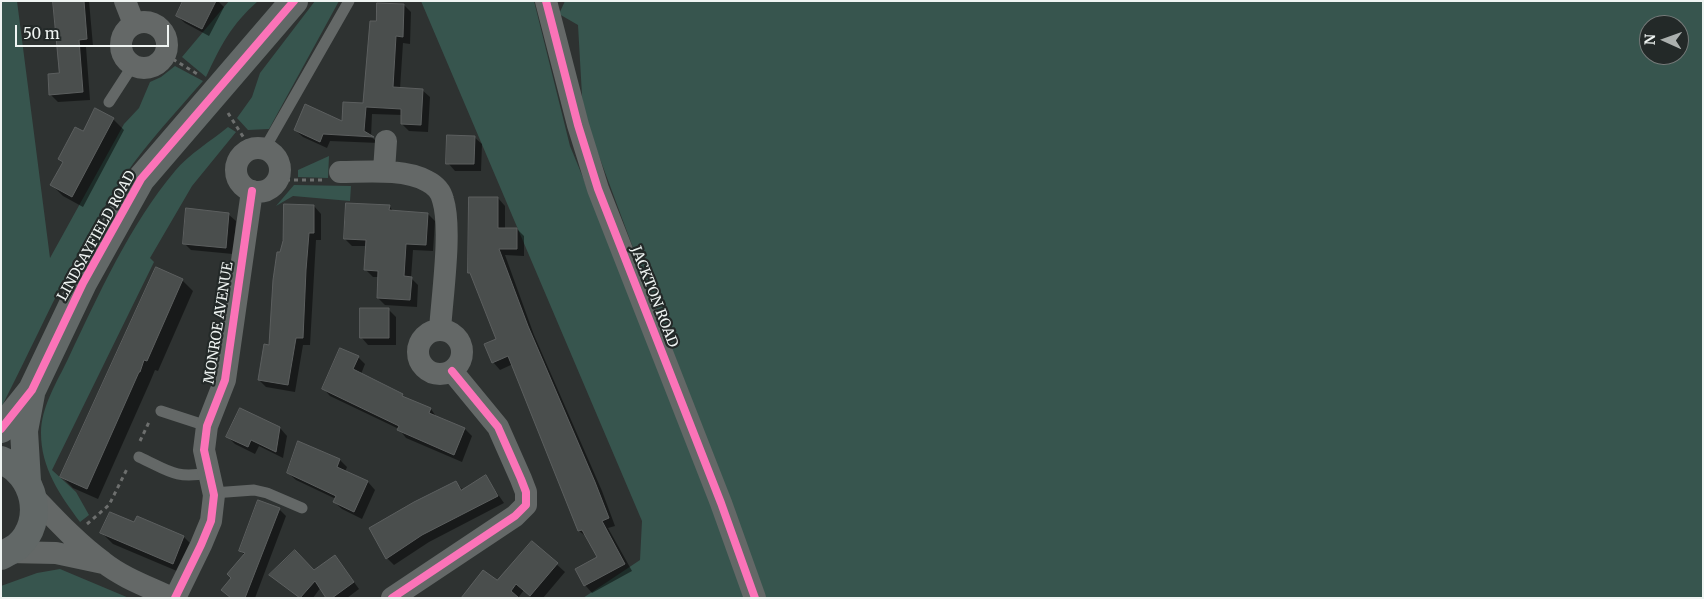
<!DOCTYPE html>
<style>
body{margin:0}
#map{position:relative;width:1704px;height:599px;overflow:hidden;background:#2e3231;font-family:Merriweather,serif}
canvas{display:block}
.frame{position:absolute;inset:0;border:2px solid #eff4f2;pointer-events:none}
.north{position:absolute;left:1639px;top:15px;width:50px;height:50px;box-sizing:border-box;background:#232928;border:1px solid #757a79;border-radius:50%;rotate:272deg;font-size:14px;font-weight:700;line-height:20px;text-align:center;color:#eff4f2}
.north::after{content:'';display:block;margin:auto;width:18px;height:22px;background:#abb0ae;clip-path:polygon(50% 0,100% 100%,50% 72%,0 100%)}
.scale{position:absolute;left:15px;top:25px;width:154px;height:22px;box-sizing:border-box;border:2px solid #eff4f2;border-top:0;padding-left:6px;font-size:15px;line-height:18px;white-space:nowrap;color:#eff4f2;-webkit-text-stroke:4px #232928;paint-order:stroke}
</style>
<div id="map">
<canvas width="1704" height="599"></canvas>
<div class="frame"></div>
<div class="north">N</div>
<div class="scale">50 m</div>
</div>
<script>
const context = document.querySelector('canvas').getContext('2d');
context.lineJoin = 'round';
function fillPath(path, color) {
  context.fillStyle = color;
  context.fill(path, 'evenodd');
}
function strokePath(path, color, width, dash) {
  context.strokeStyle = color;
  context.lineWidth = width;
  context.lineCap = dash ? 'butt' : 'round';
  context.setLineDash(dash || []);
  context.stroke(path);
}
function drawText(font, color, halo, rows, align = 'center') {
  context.font = font + ' Merriweather,serif';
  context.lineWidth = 4.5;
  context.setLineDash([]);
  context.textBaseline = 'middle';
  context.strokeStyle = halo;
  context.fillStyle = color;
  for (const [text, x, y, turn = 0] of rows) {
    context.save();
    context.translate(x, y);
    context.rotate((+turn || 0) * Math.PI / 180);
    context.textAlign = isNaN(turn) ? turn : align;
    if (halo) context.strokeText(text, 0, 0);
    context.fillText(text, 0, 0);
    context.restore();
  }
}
fillPath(new Path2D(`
 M1 1H17L50 258 124 124 139 108 150 82 161 77 175 66 203 81C176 112 148 142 125 175 76 247 41 330 1 408Z
 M229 1H258C231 25 221 45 206 77L182 57Z
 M315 1H339L269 129 248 130 237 118 252 97 260 73Z
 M421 1H534L570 146 708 481 747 598H583L640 560 642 521Z
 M565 1H1703V598H763L583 113 578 25 559 14ZM1649 25H1679V55H1649Z
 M228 127 236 132 192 186 150 258 154 262 52 470 76 492 89 515 80 522C60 495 41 468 41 433 41 407 57 382 68 359 98 296 130 224 175 171 189 154 211 141 228 127Z
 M329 156 328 178 298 177V170Z
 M294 185 351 186 350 201 293 196 276 206Z
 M60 569 129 598H1V586L37 573Z`), '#37554e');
fillPath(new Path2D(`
 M54 1H89L93 46 86 47 90 100 58 102 51 95 49 75 61 74Z
 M185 1H218L224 7 209 36 185 23 177 16Z
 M404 5 411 12 410 44 403 43 400 89 422 90 430 97 428 132 409 131 402 124V115L372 114 371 137 379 143 330 141 327 148 303 137 295 130 343 123 364 104 378 23Z
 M113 119 124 130 83 207 63 196 52 185 64 163 59 159 84 133Z
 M474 137 482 144 481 171H455L448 163Z
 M498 198 505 206V229H517L524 236V256L505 255 534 335 602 491 615 526 608 528 632 571 592 593 585 585 577 570 599 557 587 537 579 531 513 364 500 370 493 362 498 340 473 277 469 273Z
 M314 206 321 214V240H316L310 345H303L295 392 266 387 259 380 270 346 281 254Z
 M389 206 394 212 428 214 435 221 433 251 413 250 411 278 418 285 417 307 385 305 378 298 379 277H373L366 270 367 246H352L345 239Z
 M228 214 236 221 233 254 191 250 184 243Z
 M182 280 193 291 158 371 155 370 150 382 98 499 73 488 62 477Z
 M389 310 396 317V345H368L361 337Z
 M358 357 365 364 361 374 407 399 431 409 437 418 465 429 472 436 462 462 406 438 399 429 330 396 323 388Z
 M280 428 287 436 283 458 259 446 255 454 235 444 228 437Z
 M340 460 347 467 345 472 368 482 375 490 362 519 342 509 334 502 336 499 296 480 288 473Z
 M486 477 504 503 429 542 394 565 387 558 456 483 463 490Z
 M279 509 286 516 255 598H231L245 555 240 551Z
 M137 518 184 537 195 548 184 574 113 544 102 533 135 524Z
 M532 542 565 572 543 598H532L524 590 518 598 497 582Z
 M335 556 359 589 347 598H328L321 587 313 598H300L314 571Z`), '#0007');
const building = new Path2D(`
 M53 1H84L87 39 79 40 83 92 49 95 48 74 59 73Z
 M183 1H216L202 29 176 16Z
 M377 3 404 4 403 37 396 36 393 87 423 89 421 125 401 124V109L366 107 364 131 374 137 323 134 320 142 294 130 305 104 342 121 343 102 363 103 370 21H376Z
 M95 108 114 118 72 197 50 185 63 162 58 159 75 127 83 131Z
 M447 135 475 136 474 164H446Z
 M469 197H498V228H517V249H499L528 326 595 482 609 518 602 521 625 564 584 586 575 569 597 557 582 530 578 531 508 356 492 363 484 344 496 339 470 273H468Z
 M346 203 390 205 389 210 428 213 426 245 406 244 404 276 412 277 410 300 377 298 378 271 364 270 366 240 344 239Z
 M284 204 314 205V233H309L306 270 303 338H296L288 385 258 380 264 344 269 345 273 280 277 252H280L283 241Z
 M186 208 229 213 226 248 183 244Z
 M156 267 183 279 147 361 144 360 140 372H139L87 489 60 477Z
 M360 308H389V338H360Z
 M340 348 359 356 353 369 403 394 402 396 431 408 429 413 465 428 454 455 397 430 399 426 322 389Z
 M240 408 280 427 276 452 251 440 248 447 226 437Z
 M298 441 340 459 337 467 368 481 354 512 333 502 336 496 287 473Z
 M486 475 498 496 422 535 386 559 369 528 414 502 456 481 461 490Z
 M258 500 280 508 245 598H231L221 590 231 578 227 574 245 553 239 551Z
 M110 512 134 522 137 516 184 536 173 564 100 533Z
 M532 541 558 563 530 596 516 584 511 591 519 598H461L483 570 497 580Z
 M295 550 314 570 335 555 354 582 332 598H326L315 581 300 598 269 575Z`);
fillPath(building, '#4a4e4d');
strokePath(building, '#5c5f5f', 1);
strokePath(new Path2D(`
 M166 55 199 75
 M228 113 249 146
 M278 180H322
 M140 441 150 420
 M87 524 109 505 128 467`), '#6d6f6e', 3, [4, 4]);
strokePath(new Path2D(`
 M109 102 133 65
 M265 148 349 1
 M161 411 207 426
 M139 457C169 471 175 479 208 473
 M213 493 254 490 267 493 302 508`), '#646867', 11);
strokePath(new Path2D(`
 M125 1 134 24
 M546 1 578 125 598 189 721 503 755 598
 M121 45a23 23 0 1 1 46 0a23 23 0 1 1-46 0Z
 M236 170a22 22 0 1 1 44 0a22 22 0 1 1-44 0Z
 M384 171 386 141
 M340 172C365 172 404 168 427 181 435 185 441 191 443 200 452 229 442 297 440 330
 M418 352a22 22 0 1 1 44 0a22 22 0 1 1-44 0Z
 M33 496C55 519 77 543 103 562 123 578 149 587 172 598
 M8 552 56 553 103 563
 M175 598 201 545 211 521 214 495 204 450 207 426 225 380 252 191
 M392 598 515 516 526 505V492L521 479 498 427 452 371`), '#646867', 22);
strokePath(new Path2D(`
 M1 429 32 390 83 283 141 179 294 1
 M1 460C35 473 46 521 18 546 13 550 6 553 1 556
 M27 481 24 431 31 394`), '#626867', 28);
strokePath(new Path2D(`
 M546 1 578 125 598 189 721 503 755 598
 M1 429 32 390 83 283 141 179 294 1
 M175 598 201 545 211 521 214 495 204 450 207 426 225 380 252 191
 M392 598 515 516 526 505V492L521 479 498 427 452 371`), '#fb73b8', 8);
drawText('14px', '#eff4f2', '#232928', [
 ["LINDSAYFIELD ROAD",97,236,-61],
 ["JACKTON ROAD",654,297,69],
 ["MONROE AVENUE",219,323,-81]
]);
</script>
